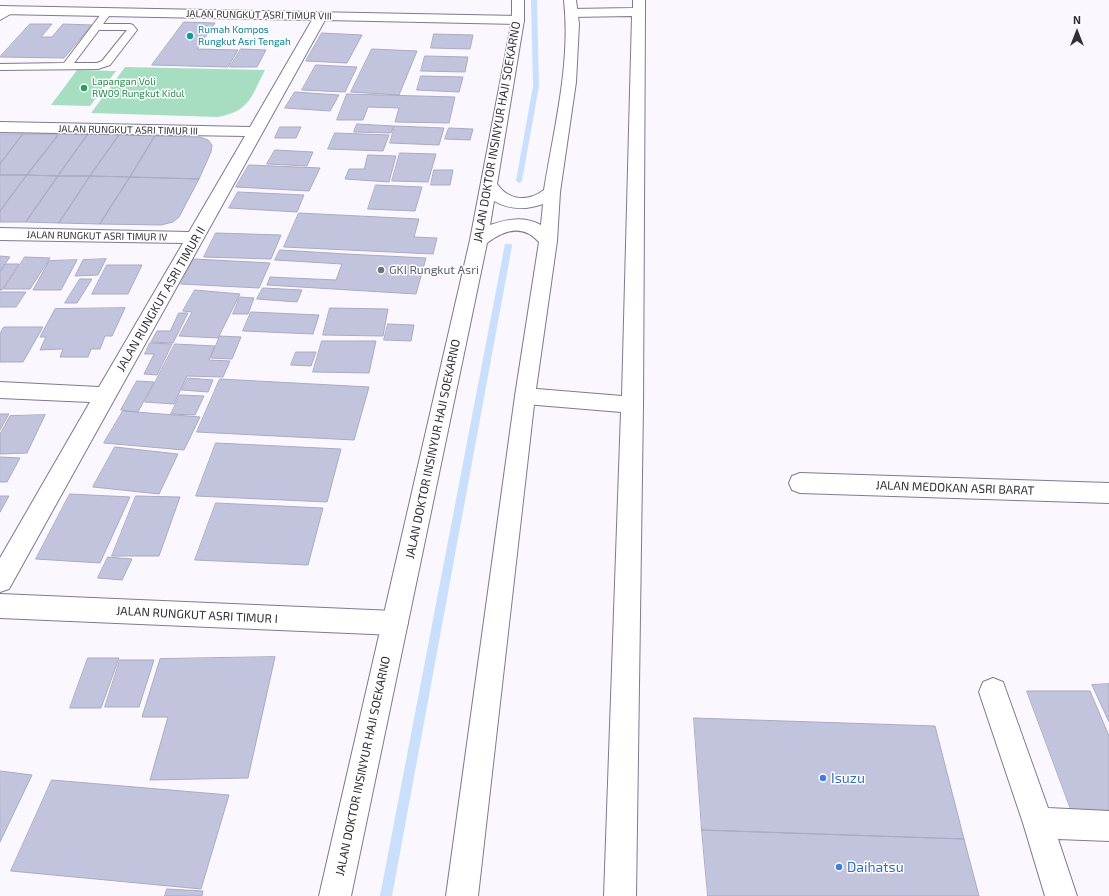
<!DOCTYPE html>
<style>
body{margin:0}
#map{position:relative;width:1109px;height:896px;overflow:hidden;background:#faf8fe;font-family:"Exo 2",sans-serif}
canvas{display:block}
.north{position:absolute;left:1057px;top:12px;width:40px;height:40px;-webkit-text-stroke:3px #fff;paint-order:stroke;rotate:0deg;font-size:11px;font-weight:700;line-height:16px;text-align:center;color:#312e38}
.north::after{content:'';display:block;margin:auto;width:14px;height:18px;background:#312e38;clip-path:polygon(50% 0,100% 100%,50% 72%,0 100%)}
</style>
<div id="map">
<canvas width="1109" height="896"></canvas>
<div class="north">N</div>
</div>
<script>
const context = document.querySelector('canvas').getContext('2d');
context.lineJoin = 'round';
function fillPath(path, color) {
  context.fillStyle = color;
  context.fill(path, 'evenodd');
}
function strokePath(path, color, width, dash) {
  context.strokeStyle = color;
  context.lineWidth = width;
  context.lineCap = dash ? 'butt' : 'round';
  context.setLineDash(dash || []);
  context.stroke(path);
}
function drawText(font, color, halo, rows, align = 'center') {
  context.font = font + ' "Exo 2",sans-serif';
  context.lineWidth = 3;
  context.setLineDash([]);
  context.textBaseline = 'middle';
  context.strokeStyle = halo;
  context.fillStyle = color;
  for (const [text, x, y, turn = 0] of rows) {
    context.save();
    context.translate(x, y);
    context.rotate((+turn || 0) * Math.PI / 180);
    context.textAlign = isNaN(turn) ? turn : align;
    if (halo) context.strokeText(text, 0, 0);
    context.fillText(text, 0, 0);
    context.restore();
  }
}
fillPath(new Path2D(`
 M125 67 265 70C251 97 250 111 218 117L91 113Z
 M77 70 116 71 90 106 51 105Z`), '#a7dec2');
fillPath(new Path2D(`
 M531 0H537L539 86 522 181 519 183 516 181 533 86Z
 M505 244H511L512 246 392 896H380Z`), '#c9dffb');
const building = new Path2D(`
 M184 22 215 23 197 49 238 50 228 67 152 65Z
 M30 24H52L41 37H52L63 24 92 25 64 58 0 57Z
 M322 33 362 35 347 63 306 61Z
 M434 34 473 35 470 49 431 48Z
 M241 49 266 50 257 67H230Z
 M372 49 417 51 399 95 351 92Z
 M425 56 468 57 465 72 421 71Z
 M316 65 357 67 345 92 302 90Z
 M421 76 463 77 459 92 417 90Z
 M295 92 339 95 330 111 285 108Z
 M347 94 455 97 449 123 395 122 399 108 368 107 363 120H337Z
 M357 124 394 126 391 133 354 132Z
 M395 126 444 128 439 145 390 143Z
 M280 127H301L296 138H275Z
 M449 128 473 129 470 140 445 139Z
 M335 133 389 135 383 151 328 149Z
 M0 134H23L0 164Z
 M23 134H59L27 175H0V164Z
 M59 134H88L58 176 27 175Z
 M88 134 119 135 90 176H58Z
 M119 135 155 136 130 177 90 176Z
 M155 136 200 137 208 140 212 145 211 152 199 179 130 177Z
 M275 150 313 152 307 166 267 164Z
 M400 153 436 154 428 182 392 181Z
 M368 155 396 156 389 182 345 179 349 169H364Z
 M249 165 320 168 309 191 236 187Z
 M434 170H453L450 185H431Z
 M0 175H27L0 211Z
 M27 175 58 176 26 222H0V211Z
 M58 176H90L59 223 26 222Z
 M90 176 130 177 100 224 59 223Z
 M130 177 199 179 179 217 173 222 161 225 100 224Z
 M376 185 422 187 415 211 368 209Z
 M238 192 304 195 297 212 229 208Z
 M299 213 419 219 414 237 437 238 433 254 284 247Z
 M216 233 281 235 271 259 204 257Z
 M280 250 346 254 426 258 416 294 267 285 270 277 336 280 342 264 275 260Z
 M0 256 10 257 0 271Z
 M25 257 50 258 30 289H4Z
 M106 259 98 275 75 276 83 260Z
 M194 259 270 263 259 288 181 284Z
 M77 260 61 290H33L49 261Z
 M6 264H19L2 290H0V273Z
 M107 265H142L128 294H92Z
 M80 279H92L77 303H65Z
 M263 288 302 290 297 302 257 299Z
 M195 290 240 294 218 338 179 336 192 312 183 311Z
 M0 292H26L16 307H0Z
 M240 297 254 298 248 314H233Z
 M125 308 112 336H105L100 349H91L88 357H60L63 349 40 350 46 337H40L55 309Z
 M330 308 388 309 383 336 323 335Z
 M251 312 319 315 313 334 243 331Z
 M179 313H188L173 343 151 342 157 331H170Z
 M388 324 414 325 411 341 384 340Z
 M4 327H43L23 362H0V334Z
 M220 336 241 337 232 359 211 358Z
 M322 341H376L369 373 313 372Z
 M150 343 172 344 157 375 144 374 154 354H145Z
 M175 344 215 346 209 360 230 361 223 377 187 376 174 404 145 402Z
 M296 352H316L311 366 291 365Z
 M188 378 213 380 208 392 182 390Z
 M220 379 369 387 354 440 197 432Z
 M137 381 154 382 138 412 121 410Z
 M180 395 204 396 195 415 171 414Z
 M123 411 200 417 184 450 104 443Z
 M0 414H9L0 430Z
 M45 415 27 453 0 454V434L10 416Z
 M216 443 341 449 327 502 196 496Z
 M115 447 178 454 159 494 93 487Z
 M0 457 20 458 7 482H0Z
 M70 494 130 497 100 563 36 559Z
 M0 496H9L0 512Z
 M136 496 180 497 159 556H112Z
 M216 503 323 508 308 565 195 560Z
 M108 557 132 559 122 580 98 578Z
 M275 657 248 778 150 780 168 717H142L160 659Z
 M88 658H119L101 708H70Z
 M120 660H154L139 707H105Z
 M1109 684V722L1092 685Z
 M1027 691H1090L1109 736V812H1072Z
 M694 718 935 726 964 839 702 830Z
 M0 771 32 775 0 842Z
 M52 780 229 795 201 889 11 871Z
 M702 830 964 839 979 896H708Z
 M167 889 203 891 202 896H165Z`);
fillPath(building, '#c2c3dd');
strokePath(building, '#a9aac3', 1);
const lane = new Path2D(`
 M11 7 14 8 16 10 14 12 0 20V13Z
 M107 9 112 12 103 24H130L133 25 137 30 110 65 98 69 0 70V64L64 63 104 10ZM99 30H127L102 61 97 63H74Z`);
const street = new Path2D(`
 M633 0H645V12L643 405 636 896H604L621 412 525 404 518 402 515 396 518 390 525 388 622 396 632 16 571 17 567 16 565 13 567 10 571 9 633 8Z
 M0 6 518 16 523 17 524 20 523 23 518 24 325 20 9 589 0 592V558L90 402 0 398V382L99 387 183 243 0 240V228L189 232 245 136 0 132V122L250 127 312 20 0 14Z
 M800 473 1109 483V503L800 493 792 490 789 483 792 476Z
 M0 594 395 611 404 614 408 623 404 632 395 635 0 618Z
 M993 678 1003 682 1048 808 1109 811V841L1058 839 1077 896H1045L1023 823 979 692 983 682Z`);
const primary = new Path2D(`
 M512 0H524V20L497 184C509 201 528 202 544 190 554 128 571 63 564 0H576L579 24 576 82 560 192 557 241 535 396 478 896H446L515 396 539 242C523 224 505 229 487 243L351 896H319L470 240 512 20ZM494 201C510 210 526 210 543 204L541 225C524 216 507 219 490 225Z`);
strokePath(lane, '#7f7991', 2);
strokePath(street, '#7f7991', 2);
strokePath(primary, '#7f7991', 2);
fillPath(lane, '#fff');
fillPath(street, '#fff');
fillPath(primary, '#fff');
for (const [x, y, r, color] of [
 [190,36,4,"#0f9aa8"],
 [84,88,4,"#2e9e5b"],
 [381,270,4,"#6b7280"],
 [823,778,4,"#3f7fe0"],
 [839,867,4,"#3f7fe0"]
]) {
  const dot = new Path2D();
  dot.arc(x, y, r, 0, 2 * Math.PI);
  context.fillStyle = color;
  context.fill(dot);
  strokePath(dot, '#fff', 1.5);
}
drawText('10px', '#312e38', '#fff', [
 ["JALAN RUNGKUT ASRI TIMUR VIII",259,15,1],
 ["JALAN RUNGKUT ASRI TIMUR III",128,130,1],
 ["JALAN RUNGKUT ASRI TIMUR IV",97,236,1]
]);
drawText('10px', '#0d838f', '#fff', [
 ["Rumah Kompos",198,30],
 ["Rungkut Asri Tengah",198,42]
], 'left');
drawText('10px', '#27864d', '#fff', [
 ["Lapangan Voli",92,82],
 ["RW09 Rungkut Kidul",92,94]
], 'left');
drawText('12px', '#312e38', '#fff', [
 ["JALAN DOKTOR INSINYUR HAJI SOEKARNO",497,132,-80],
 ["JALAN RUNGKUT ASRI TIMUR II",161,299,-60],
 ["JALAN DOKTOR INSINYUR HAJI SOEKARNO",433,449,-78],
 ["JALAN MEDOKAN ASRI BARAT",955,488,2],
 ["JALAN RUNGKUT ASRI TIMUR I",197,615,3],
 ["JALAN DOKTOR INSINYUR HAJI SOEKARNO",363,766,-78]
]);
drawText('12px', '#5b616d', '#fff', [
 ["GKI Rungkut Asri",389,270]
], 'left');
drawText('14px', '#366cbe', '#fff', [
 ["Isuzu",831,778],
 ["Daihatsu",847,867]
], 'left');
</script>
